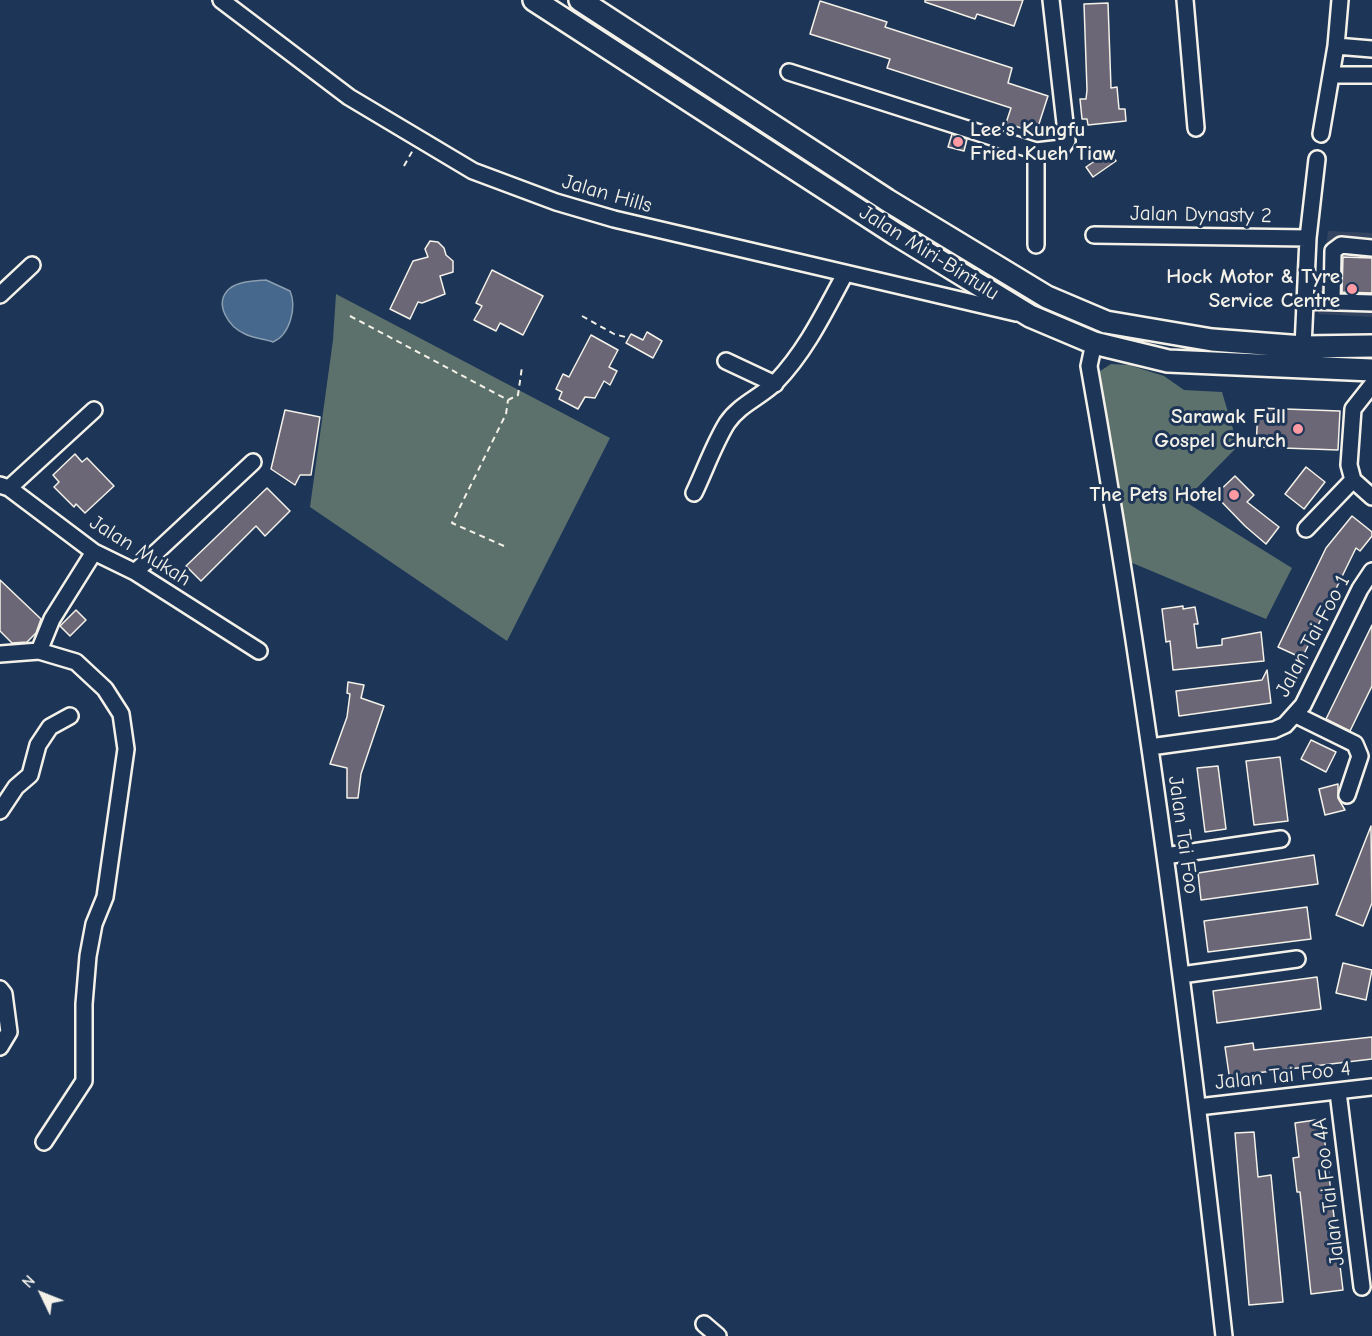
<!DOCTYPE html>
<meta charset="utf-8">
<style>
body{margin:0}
#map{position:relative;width:1372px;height:1336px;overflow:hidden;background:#1d3557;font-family:"Comic Neue",sans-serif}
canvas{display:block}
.north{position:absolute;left:12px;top:1264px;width:60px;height:60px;-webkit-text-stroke:4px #1d3557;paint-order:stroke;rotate:313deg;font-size:16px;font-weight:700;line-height:24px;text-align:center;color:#f4f1e8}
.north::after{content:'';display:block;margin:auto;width:21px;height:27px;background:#f4f1e8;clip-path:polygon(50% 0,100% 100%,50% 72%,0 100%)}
</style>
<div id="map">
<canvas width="1372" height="1336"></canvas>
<div class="north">N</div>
</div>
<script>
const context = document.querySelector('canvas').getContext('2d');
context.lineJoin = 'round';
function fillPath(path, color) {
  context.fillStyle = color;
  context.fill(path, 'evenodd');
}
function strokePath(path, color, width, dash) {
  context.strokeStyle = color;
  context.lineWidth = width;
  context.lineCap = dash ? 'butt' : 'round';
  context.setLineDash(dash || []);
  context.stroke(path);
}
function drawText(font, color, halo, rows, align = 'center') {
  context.font = font + ' "Comic Neue",sans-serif';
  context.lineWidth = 6;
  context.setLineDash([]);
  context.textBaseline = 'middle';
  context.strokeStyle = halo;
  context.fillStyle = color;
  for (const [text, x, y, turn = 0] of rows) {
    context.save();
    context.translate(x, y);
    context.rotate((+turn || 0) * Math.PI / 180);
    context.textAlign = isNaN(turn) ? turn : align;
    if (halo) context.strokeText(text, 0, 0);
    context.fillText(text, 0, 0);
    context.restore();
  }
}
fillPath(new Path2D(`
 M1328 231 1372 233V317L1318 314Z`), '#344460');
fillPath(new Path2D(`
 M336 294 610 438 507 641 310 507 333 340Z
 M1111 364 1129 365 1164 376 1184 390 1222 392 1238 446 1184 501 1292 568 1266 619 1130 562 1097 373Z`), '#5d716c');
const water = new Path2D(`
 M266 280 290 291C297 307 290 335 273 342 264 339 253 338 245 334 229 327 213 304 229 289 239 281 254 281 266 280Z`);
fillPath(water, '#47688d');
strokePath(water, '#8c9fb1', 1.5);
const building = new Path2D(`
 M925 0H1023L1014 26 977 14 975 19 925 2Z
 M820 1 887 22 885 27 1012 68 1008 83 1048 96 1036 133 1006 123 1011 108 887 68 890 59 810 34Z
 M1108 3 1111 88 1117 87 1119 109H1125L1126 121 1088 125 1087 119H1082L1080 99H1086L1087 90 1084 4Z
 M952 134 967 139 964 151 948 147Z
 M1109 151 1116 161 1093 177 1086 167Z
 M430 241 438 242 444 248 446 255 453 261V272L440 276 445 294 422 303 418 302 410 319 390 309 413 261 428 257 425 249Z
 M1343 257 1372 258V293L1342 292Z
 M492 270 543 296 523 335 500 323 496 331 474 320 482 306 476 303Z
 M647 332 662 341 653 358 626 343 631 334 643 340Z
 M591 335 618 350 609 367 617 371 610 385 604 381 595 398 585 397 578 409 559 399 562 392 556 389 563 374 569 377Z
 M1258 408 1340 411 1338 450 1256 447Z
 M285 410 320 417 311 475H300L295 485 271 469Z
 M75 454 82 462 87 458 114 486 85 513 76 504 74 507 54 487 59 482 53 475Z
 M1306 467 1325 482 1304 509 1285 494Z
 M1235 476 1254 495 1247 502 1279 527 1266 544 1245 526 1215 495Z
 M267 488 290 511 265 536 256 526 201 581 186 566Z
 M1352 516 1372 532V536L1360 551 1356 548 1302 658 1278 647 1326 548Z
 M0 580 41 619 36 633 27 642 12 643 0 631Z
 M1183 606V609L1195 607 1198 624H1194L1197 648 1222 645V639L1261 632 1264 661 1173 670 1170 641 1166 642 1162 609Z
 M76 610 86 620 70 636 60 626Z
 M1372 625V686L1350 731 1326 719Z
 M1267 670 1271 703 1179 716 1176 691 1262 680Z
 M348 682 364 685 361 698 384 706 361 774 358 798H347V768L330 764 347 717 350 694 347 693Z
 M1311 740 1336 752 1326 772 1301 759Z
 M1280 757 1288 821 1254 825 1246 761Z
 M1218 766 1226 829 1205 832 1197 768Z
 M1338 784V798L1345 810 1325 815 1319 789Z
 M1371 826 1372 903 1363 926 1336 915Z
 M1314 855 1318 884 1201 900 1198 873Z
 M1307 907 1311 939 1208 952 1204 921Z
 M1343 963 1372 970 1366 1000 1336 993Z
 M1317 977 1321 1009 1217 1023 1213 991Z
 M1372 1037V1059L1256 1073 1257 1078 1230 1081 1225 1047 1253 1043 1254 1050Z
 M1322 1119 1343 1290 1311 1294 1300 1192H1297L1293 1158 1299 1157 1295 1123Z
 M1254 1132 1258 1177 1271 1175 1283 1302 1249 1305 1235 1133Z`);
fillPath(building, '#6b6776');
strokePath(building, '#f4f1e8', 1.5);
const minor = new Path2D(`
 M221 0 349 97 473 171 556 202 614 219 1016 313
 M1185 0 1196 128
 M1336 46 1372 49
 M789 72 1036 151 1062 148 1067 141 1051 0
 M1331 75H1372
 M1321 134 1336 46 1340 0
 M1094 235 1308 238
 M1036 245V151
 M0 295 32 265
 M1306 301 1372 303
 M1332 302 1333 251 1341 245 1372 248
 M1094 343 1089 366C1146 687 1188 1011 1224 1336
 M1303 347 1308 238 1317 159
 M726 361 775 384
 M1372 385 1353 409 1349 465 1353 480 1372 497
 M0 485 9 488 94 552 135 572 259 651
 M9 488 94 410
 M694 493C705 470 714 444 727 423 740 404 761 397 776 382 806 351 825 311 845 274
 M1306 529 1353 480
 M135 572 253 462
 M39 651 52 619 94 552
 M0 654 39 651 76 662 105 689 121 714 126 749 105 897 94 924 88 956 84 1004V1081L44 1142
 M1296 715 1355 744 1360 756 1347 795
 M1150 747 1274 730 1285 725 1303 705 1360 589 1372 571
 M0 811 16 787 30 775 38 745 50 727 70 716
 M1165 856 1281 839
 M1181 975 1297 959
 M0 989 4 994 9 1032 0 1047
 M1338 1092 1362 1287
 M1198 1107 1372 1087
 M704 1324 718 1336`);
const highway = new Path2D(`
 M534 0 897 235 1030 316 1094 343 1168 361 1372 370
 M580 0 887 200 1047 297 1106 322 1212 340 1303 347 1372 346`);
strokePath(minor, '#f4f1e8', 20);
strokePath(highway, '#f4f1e8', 26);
strokePath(new Path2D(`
 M404 166 413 150
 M350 316 508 400 518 395 522 367
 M582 316 614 334 629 338
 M504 546 452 523 506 414 508 400`), '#f4f1e8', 2, [6, 4.5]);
strokePath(minor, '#1d3557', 15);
strokePath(highway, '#1d3557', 21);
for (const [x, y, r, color] of [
 [958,142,6,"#ff9aa2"],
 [1352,289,6,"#ff9aa2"],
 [1298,429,6,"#ff9aa2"],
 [1234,495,6,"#ff9aa2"]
]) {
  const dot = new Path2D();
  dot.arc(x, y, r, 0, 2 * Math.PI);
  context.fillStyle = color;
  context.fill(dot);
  strokePath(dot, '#1d3557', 2);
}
drawText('bold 21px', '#f4f1e8', '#1d3557', [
 ["Lee’s Kungfu",970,130,"left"],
 ["Fried Kueh Tiaw",970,154,"left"],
 ["Hock Motor & Tyre",1340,277],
 ["Service Centre",1340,301],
 ["Sarawak Full",1286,417],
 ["Gospel Church",1286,441],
 ["The Pets Hotel",1222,495]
], 'right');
drawText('21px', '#f4f1e8', '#1d3557', [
 ["Jalan Hills",607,194,16],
 ["Jalan Dynasty 2",1201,215,1],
 ["Jalan Miri-Bintulu",929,253,32],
 ["Jalan Mukah",140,551,32],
 ["Jalan Tai Foo 1",1313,636,-62],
 ["Jalan Tai Foo",1183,835,82],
 ["Jalan Tai Foo 4",1283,1076,-6],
 ["Jalan Tai Foo 4A",1329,1192,-97]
]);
</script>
